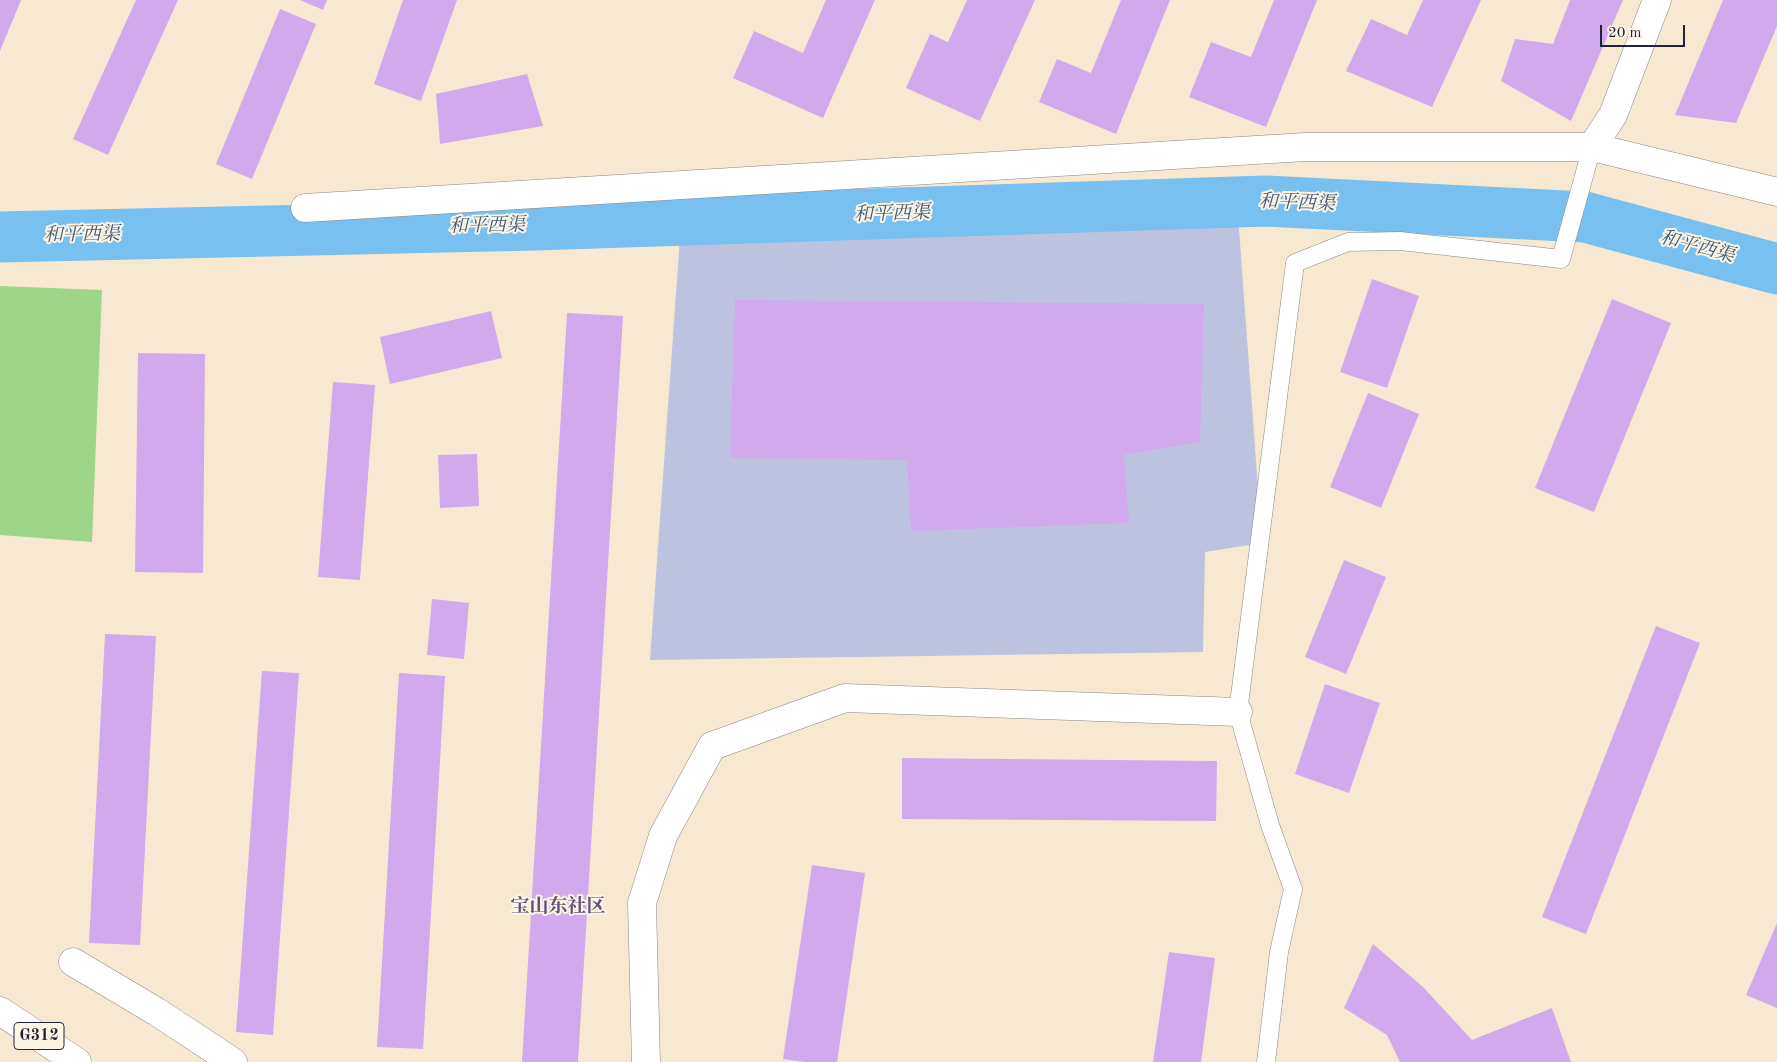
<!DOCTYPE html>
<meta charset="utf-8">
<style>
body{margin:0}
#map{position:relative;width:1777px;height:1062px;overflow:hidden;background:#f7e9d1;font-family:"Old Standard TT",serif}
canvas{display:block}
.scale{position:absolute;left:1600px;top:25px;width:85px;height:22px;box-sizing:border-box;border:2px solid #22223b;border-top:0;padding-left:6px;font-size:15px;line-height:18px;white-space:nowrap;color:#22223b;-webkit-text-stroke:4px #fcf5e5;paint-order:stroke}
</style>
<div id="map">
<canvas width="1777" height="1062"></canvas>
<div class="scale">20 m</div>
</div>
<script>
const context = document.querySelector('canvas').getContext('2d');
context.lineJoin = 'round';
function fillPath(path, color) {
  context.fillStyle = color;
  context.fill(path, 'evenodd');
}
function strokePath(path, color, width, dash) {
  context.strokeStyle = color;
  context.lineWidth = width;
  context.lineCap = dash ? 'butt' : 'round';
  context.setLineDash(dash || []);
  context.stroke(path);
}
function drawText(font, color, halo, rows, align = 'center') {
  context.font = font + ' "Old Standard TT","Noto Serif SC",serif';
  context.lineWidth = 4;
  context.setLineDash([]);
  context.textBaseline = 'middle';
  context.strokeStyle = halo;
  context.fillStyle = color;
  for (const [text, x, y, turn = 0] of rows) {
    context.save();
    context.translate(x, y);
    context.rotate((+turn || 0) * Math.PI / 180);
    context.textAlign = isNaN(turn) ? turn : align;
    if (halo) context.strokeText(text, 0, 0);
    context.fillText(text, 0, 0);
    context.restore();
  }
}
fillPath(new Path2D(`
 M1238 215 1262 543 1205 552 1203 652 650 660 680 237Z`), '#bdc3de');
fillPath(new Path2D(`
 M0 286 102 290 92 542 0 535Z`), '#9dd689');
strokePath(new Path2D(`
 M0 237 535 225 1266 201 1585 217 1777 269`), '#78c0f0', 51);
fillPath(new Path2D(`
 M0 0H21L0 51Z
 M136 0H178L108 155 73 139Z
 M300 0H327L323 10Z
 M403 0H457L421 101 374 84Z
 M826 0H875L823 118 733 78 754 31 803 53Z
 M967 0H1035L980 121 906 88 930 34 948 42Z
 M1121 0H1170L1116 134 1039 102 1057 59 1091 73Z
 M1274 0H1317L1266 127 1189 97 1211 42 1251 57Z
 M1423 0H1481L1432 107 1346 71 1371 19 1407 35Z
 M1570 0H1623L1571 121 1501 81 1515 39 1553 44Z
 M1723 0H1777V26L1736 123 1675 115Z
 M280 9 316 24 252 179 216 164Z
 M527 74 543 126 440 144 436 94Z
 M1372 279 1419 296 1387 388 1340 372Z
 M1612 299 1671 323 1594 512 1535 488Z
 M735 300 1204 304 1200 442 1124 455 1129 523 911 531 907 460 730 458Z
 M491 311 502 358 390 384 380 337Z
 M567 313 623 316 578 1062H522Z
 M138 353 205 354 203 573 135 572Z
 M333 382 375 385 360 580 318 577Z
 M1368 393 1419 414 1381 508 1330 487Z
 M477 454 479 506 440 508 438 455Z
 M1344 560 1386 577 1346 674 1305 657Z
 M432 599 469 603 464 659 427 655Z
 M1656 626 1700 643 1586 934 1542 917Z
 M105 634 156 636 140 945 89 943Z
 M262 671 299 673 273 1035 236 1032Z
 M399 673 445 676 423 1049 377 1047Z
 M1325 684 1380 703 1349 793 1295 774Z
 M902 758 1217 761 1216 821 902 819Z
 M812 865 865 873 837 1062H805L783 1059Z
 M1777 923V1008L1746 995Z
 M1373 944 1423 987 1472 1040 1552 1008 1571 1062H1400L1387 1035 1344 1008Z
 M1169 952 1215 958 1201 1062H1153Z`), '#d1a9ed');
const lane = new Path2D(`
 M1266 1062 1279 952 1293 889 1270 825 1238 712 1295 263 1348 242 1400 241 1561 259 1592 147`);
const street = new Path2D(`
 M1592 147 1613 115 1657 0
 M73 962 157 1012 233 1062
 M646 1062 642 903 663 836 712 746 845 698 1238 712`);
const secondary = new Path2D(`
 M305 208 1305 147H1592L1777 192`);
const primary = new Path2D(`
 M0 1011 77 1062`);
strokePath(lane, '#8c8686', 19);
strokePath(street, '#8c8686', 29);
strokePath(secondary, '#8c8686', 29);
strokePath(primary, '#8c8686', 29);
strokePath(lane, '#fff', 18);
strokePath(street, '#fff', 28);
strokePath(secondary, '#fff', 28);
strokePath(primary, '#fff', 28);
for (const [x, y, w] of [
 [39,1036,50]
]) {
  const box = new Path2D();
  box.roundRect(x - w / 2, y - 13.5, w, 27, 4);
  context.fillStyle = '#fcf5e5';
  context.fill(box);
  strokePath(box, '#22223b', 1);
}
drawText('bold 16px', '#22223b', null, [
 ["G312",39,1036]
]);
drawText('italic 19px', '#40597a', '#fcf5e5', [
 ["和平西渠",1297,203,2],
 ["和平西渠",892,214,-2],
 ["和平西渠",487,226,-1],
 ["和平西渠",82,235,-1],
 ["和平西渠",1697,247,15]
]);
drawText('bold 19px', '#5f5179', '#fcf5e5', [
 ["宝山东社区",558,907]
]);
</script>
